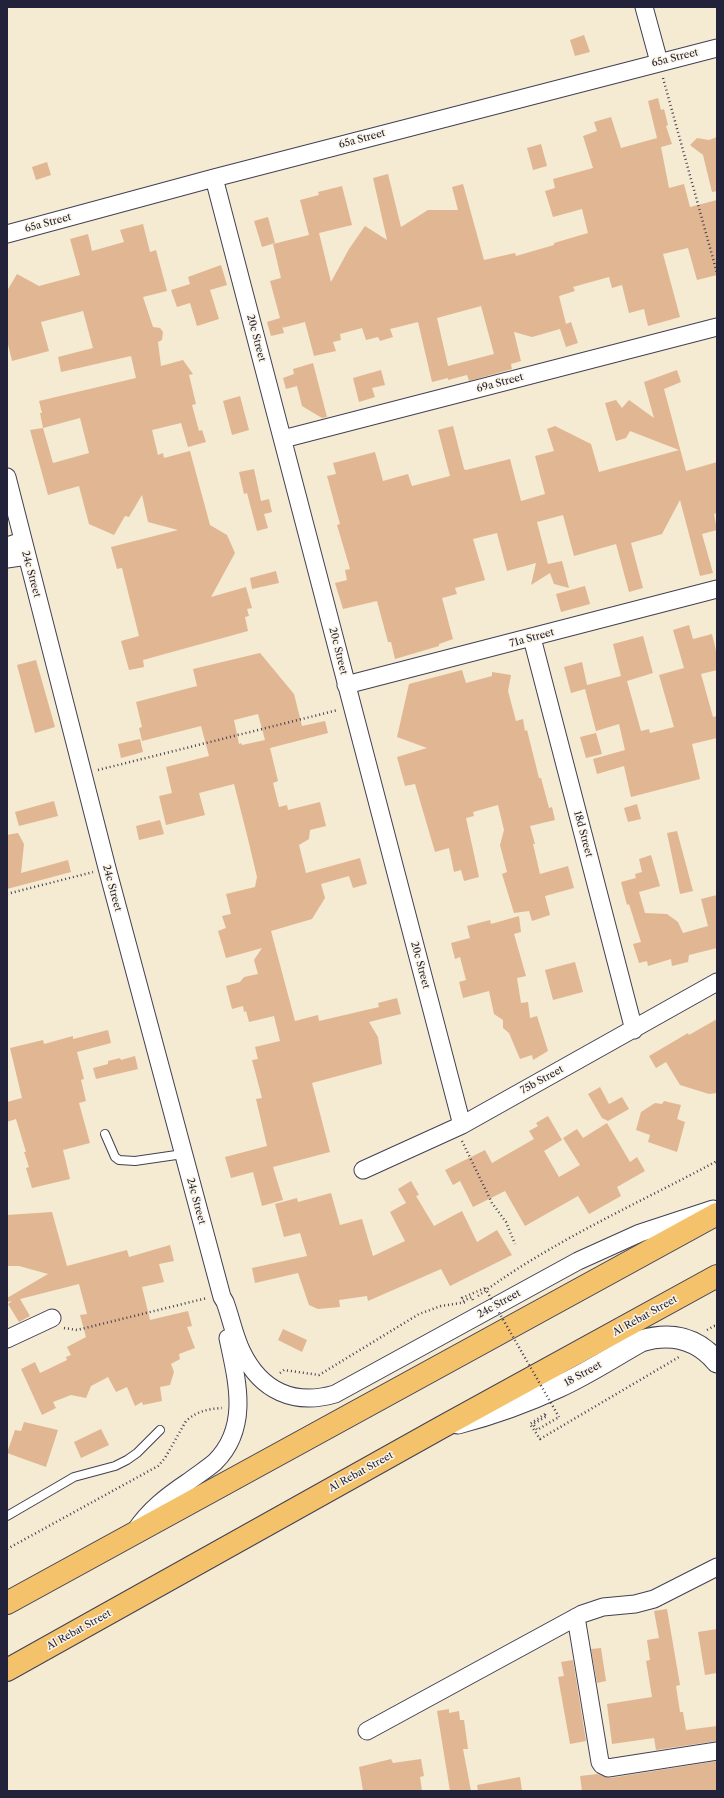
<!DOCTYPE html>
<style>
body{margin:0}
#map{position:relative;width:724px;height:1798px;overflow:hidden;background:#f5ead2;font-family:"Libre Caslon Text",serif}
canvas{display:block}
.frame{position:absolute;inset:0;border:8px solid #22223b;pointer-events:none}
</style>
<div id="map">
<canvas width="724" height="1798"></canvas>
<div class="frame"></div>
</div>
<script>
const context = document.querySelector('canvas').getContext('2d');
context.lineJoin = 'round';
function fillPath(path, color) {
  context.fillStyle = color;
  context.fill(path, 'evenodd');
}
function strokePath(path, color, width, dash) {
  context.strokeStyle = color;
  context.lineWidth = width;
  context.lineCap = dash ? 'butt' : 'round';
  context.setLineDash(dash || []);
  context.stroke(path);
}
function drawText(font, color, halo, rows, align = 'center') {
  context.font = font + ' "Libre Caslon Text",serif';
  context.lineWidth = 3;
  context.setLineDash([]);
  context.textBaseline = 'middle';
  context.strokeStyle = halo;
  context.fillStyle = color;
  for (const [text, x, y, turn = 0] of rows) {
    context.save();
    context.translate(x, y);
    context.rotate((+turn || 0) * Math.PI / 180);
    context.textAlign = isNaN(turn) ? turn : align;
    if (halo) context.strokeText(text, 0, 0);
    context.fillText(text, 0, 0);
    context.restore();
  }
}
fillPath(new Path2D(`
 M584 35 590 52 575 56 570 40Z
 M658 98 661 110 664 109 668 125 666 126 672 144 661 147 669 188 684 184 690 207 717 200V275L697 280 688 248 663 254 680 317 648 326 644 309 629 313 622 285 612 288 609 277 573 287 575 291 559 296 566 324 571 322 578 343 566 347 560 329 532 337 514 332 521 361 511 364 512 369 469 381 467 375 448 380V378L432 382 418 322 390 329 393 337 380 341 378 337 366 340 362 328 340 334 341 340 333 342 336 351 314 356 305 322 282 328V326L284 333 271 336 267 322 280 318 270 281 281 278 273 244 309 235 300 200 319 195 318 192 342 186 352 225 319 233 331 282 349 249 365 226 387 240 373 178 388 174 401 227 428 210H458L452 187 463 184 484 260 515 253 516 256 554 245V243L588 233 582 209 553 217 545 191 555 188 553 179 593 168 583 136 597 131 594 122 611 117 621 148 657 138 648 101ZM481 306 494 354 448 366 437 318Z
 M717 137V191L712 192 703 155 690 145 697 138 709 140Z
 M541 144 547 166 533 170 527 148Z
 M47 162 51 175 36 180 32 167Z
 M268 217 275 243 262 247 254 221Z
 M143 224 150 252 156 250 167 291 143 297 153 327 160 328 163 332 162 340 158 342 161 366 183 360 193 374 189 375 196 404 192 405 199 431 202 430 206 442 188 447 181 423 152 430 158 455 163 453 164 458 190 451 210 525 227 535 235 553 211 597 246 587 252 608 247 609 249 616 245 617 248 631 143 660 144 667 129 670 121 641 139 636 122 568 117 569 111 547 178 530 148 522 142 495 129 517 125 516 114 535 89 524 79 486 48 495 30 430 43 428 40 413H42L39 401 136 378 131 356 61 372 58 357 93 348 83 311 41 322 49 351 12 361 7 340V291L17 274 39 286 80 275 70 239 88 234 92 251 124 242 120 230ZM80 418 89 453 53 463 43 428Z
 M221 265 227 285 210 290 219 319 197 326 190 303 177 307 171 290 190 284 188 277Z
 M313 363 327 417 322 418 302 406 297 386 286 389 283 378 294 374 293 369Z
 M381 370 385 385 372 388 375 397 359 402 353 378Z
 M677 370 681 382 664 389 686 471 717 462V513L714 514 717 530 702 534 713 573 700 576 680 500 662 534 631 543 643 588 629 592 616 544 574 556 563 515 537 522 548 564 562 561 569 588 554 584 550 573 531 585 536 563 507 571 497 533 473 539 485 580 455 588 457 594 442 598 453 639 439 644V646L395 659 391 642H388L377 601 343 609 335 583 347 580 345 570 350 569 337 525 340 524 327 476 336 474 333 463 375 452 383 481 408 474 412 486 450 476 438 430 453 426 464 469 466 470 510 459 521 501 545 494 535 456 554 451 547 429 555 426 591 444 599 472 679 450 630 431 626 438 616 441 605 403 616 400 622 408 629 400 654 418 644 382Z
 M240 396 249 430 232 435 223 401Z
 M254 469 261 501 269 499 272 512 264 514 268 528 257 531 247 493 244 494 239 472Z
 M276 571 279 583 252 589 250 578Z
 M585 586 590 604 561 612 556 594Z
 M689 625 693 639 712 634 717 655V670L701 674 713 717 717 716V738L692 744 700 779 631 797 624 766 597 774 593 759 625 750 619 724 596 731 585 689 571 693 564 667 582 662 587 685 621 676 613 644 643 636 653 673 627 681 641 731 649 729 650 733 674 727 659 675 684 668 673 630Z
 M260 653 294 694 302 726 325 721 328 733 270 748 278 781 273 783 279 807 287 805 288 810 320 802 326 826 310 830 309 839 299 845 306 873 360 858 367 884 353 888 349 876 321 884 325 898 312 919 271 931 295 1021 318 1015 319 1021 379 1007 378 1003 397 998 401 1014 369 1022 378 1037 382 1064 312 1083 330 1152 273 1167 283 1200 262 1206 253 1172 231 1178 225 1157 267 1146 256 1099 262 1098 252 1060 258 1059 255 1047 280 1041 274 1016 249 1022 246 1011 244 1012 243 1006 232 1009 226 986 240 982 244 977 258 974 254 960 262 948 226 958 218 931 226 928 222 916 231 914 226 894 255 887 257 877 247 835 234 784 199 793 205 815 166 825 159 796 172 793 166 767 209 756 201 726 142 741 139 728 142 727 136 702 197 686 193 669ZM258 714 265 740 242 745 241 743 239 744 234 720Z
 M36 660 55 727 35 733 17 665Z
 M462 670 466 683 492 676V672L511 675 508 691 516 721 523 719 525 731 527 730 539 778H541L549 808 552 807 555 820 530 826 535 844H533L540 874 568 866 574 888 545 896 550 915 532 921 529 911 514 913 502 874 507 872 500 845 504 830 498 805 473 812 474 816 466 818 479 877 464 881 461 870 454 872 449 848 435 852 415 784 405 786 397 757 427 748 397 737 409 684Z
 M596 733 602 754 586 758 580 737Z
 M140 739 143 752 121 758 118 744Z
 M54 801 58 816 19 826 15 812Z
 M637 804 641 819 628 822 624 808Z
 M160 820 164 834 139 840 136 826Z
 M677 831 693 891 680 894 667 833Z
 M18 833 24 844 21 873 68 860 71 872 7 889V835Z
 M651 855 660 886 639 892 645 913 667 914 678 922 683 933 708 926 701 899 717 895V948L689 955 688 962 672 966 671 959 648 966 647 961 639 963 633 944 641 942 629 904 627 905 621 882 636 878 635 874 642 872 639 859Z
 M519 916 521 932 514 934 526 976 517 978 521 1003 528 1002 530 1018 537 1016 548 1051 533 1060 532 1055 520 1059 509 1033 503 1028V1020L494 1014 489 991 463 998 459 982 466 980 460 957 455 959 451 943 470 938 467 926 490 920 491 924Z
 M575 962 583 992 553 1000 545 970Z
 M717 1019V1093L709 1094 680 1085 666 1062 656 1068 649 1056 688 1033 689 1035Z
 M108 1030 111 1043 77 1052 84 1079 81 1080 86 1101 79 1103 90 1143 63 1150 70 1179 32 1188 26 1168 29 1167 24 1152H26L16 1119 7 1122V1102L22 1098 10 1048 43 1040 44 1044 73 1036V1039Z
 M135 1056 138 1069 96 1079 93 1068 108 1064V1061L120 1058 121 1060Z
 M600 1087 609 1104 622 1097 629 1109 608 1121 602 1118 588 1094Z
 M664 1101 681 1105 677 1119 685 1122 677 1152 648 1142 650 1135 636 1130 641 1112 655 1103 662 1104Z
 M548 1116 562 1140 544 1151 559 1177 580 1165 563 1138 577 1129 583 1138 607 1123 630 1162 637 1157 645 1171 617 1187 621 1196 589 1214 578 1196 525 1226 505 1191 473 1207 460 1181 453 1185 445 1170 485 1150 492 1163 534 1139 529 1131 538 1126 536 1123Z
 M411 1181 419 1195 416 1196 434 1226 462 1211 477 1242 497 1230 512 1255 450 1286 441 1269 368 1301 367 1296 339 1300 340 1307 318 1309 309 1305 298 1273 255 1283 252 1268 307 1256 300 1233 284 1237 275 1204 297 1198 298 1202 331 1193 340 1225 362 1219 373 1256 405 1241 390 1212 406 1203 398 1189Z
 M52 1212 67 1266 127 1250 129 1257 170 1245 174 1261 159 1264 164 1282 142 1287 150 1320 188 1311 192 1326 187 1327 195 1348 179 1354 180 1359 171 1364 174 1372 170 1385 160 1387 162 1401 143 1405 142 1402 135 1406 127 1387 116 1392 108 1377 91 1386 86 1398 71 1395 53 1402 56 1408 42 1415 21 1369 35 1362 40 1373 67 1360 66 1357 71 1355 67 1347 86 1337 80 1315 87 1314 79 1284 20 1299 30 1316 19 1322 8 1304 12 1301 7 1302V1298L48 1274 19 1266H7V1215Z
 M283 1329 307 1340 302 1352 278 1340Z
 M24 1422 58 1430 46 1467 7 1453 15 1430 21 1431Z
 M101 1429 109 1445 81 1458 74 1442Z
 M667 1609 680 1685 676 1686 680 1712H683L686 1730 717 1726V1741L656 1750 654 1738 612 1744 607 1704 652 1697 646 1661 650 1660 647 1640 659 1638 654 1611Z
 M717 1629V1673L705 1675 698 1632Z
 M601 1648 606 1681 597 1683 591 1649Z
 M573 1660 586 1741 570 1744 558 1677 564 1676 561 1662Z
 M449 1709V1713L459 1711 460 1720H464L468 1749H463L471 1791H450L437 1711Z
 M391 1759 393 1763 421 1759 424 1776 420 1777 422 1791H363L359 1767Z
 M717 1761V1791H582L580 1776 597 1774 610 1778Z
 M520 1777 522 1791H478L477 1785Z`), '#e1b693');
const service = new Path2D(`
 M105 1134 115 1157 119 1160 135 1161 183 1154
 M7 1516 74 1477 115 1466 127 1460 137 1453 160 1430`);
const minor = new Path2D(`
 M644 7 659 62
 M214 178 462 1125
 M7 234 214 178 717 48
 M283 439 717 327
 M7 477 107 868 222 1297 225 1302C231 1318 234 1336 242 1352 261 1391 294 1406 335 1394L578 1261 640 1233 713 1209
 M7 546 22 541
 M7 559 27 556
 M532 638 634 1030
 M346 685 717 589
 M363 1170 462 1125 717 982
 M7 1339 52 1318
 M135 1531C149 1510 167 1496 188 1482 197 1475 207 1469 215 1462 250 1427 237 1381 228 1338
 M576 1617 600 1762 602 1765 608 1768 717 1751
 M367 1731 582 1614 603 1607 635 1604 654 1599 717 1567`);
const tertiary = new Path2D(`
 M458 1423C492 1414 526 1402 558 1387 587 1374 614 1356 641 1341 671 1332 697 1338 717 1362`);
const motorway = new Path2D(`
 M7 1603 717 1214
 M7 1670 442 1427 717 1276`);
strokePath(service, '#424052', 10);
strokePath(minor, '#424052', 19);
strokePath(tertiary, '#424052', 23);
strokePath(motorway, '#424052', 24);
strokePath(new Path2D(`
 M663 78 717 273
 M98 770 338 710
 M7 894 93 872
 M462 1141 492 1203 506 1222 515 1244
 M478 1296C552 1241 637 1204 717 1161
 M473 1300 472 1297 463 1301 462 1298 485 1288
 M64 1328 77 1330 207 1298
 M707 1330 714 1326H717
 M280 1373 284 1370 319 1375 419 1314 441 1306 467 1302
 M545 1414 530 1424 540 1439 679 1357
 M545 1415 547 1416 533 1424 537 1430 559 1417
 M7 1549 158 1466 165 1458 186 1421C197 1411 208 1409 222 1408`), '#424052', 2.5, [1, 3]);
strokePath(service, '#fff', 8);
strokePath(minor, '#fff', 17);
strokePath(tertiary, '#fff', 21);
strokePath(motorway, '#f4c26a', 22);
strokePath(new Path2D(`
 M485 1288 559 1417`), '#424052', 2.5, [1, 3]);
drawText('10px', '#22223b', '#fcf5e5', [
 ["65a Street",675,58,-14],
 ["65a Street",362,139,-15],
 ["65a Street",48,223,-15],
 ["20c Street",256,338,75],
 ["69a Street",500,383,-15],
 ["24c Street",31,574,75],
 ["71a Street",532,638,-15],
 ["20c Street",338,651,76],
 ["18d Street",583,834,75],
 ["24c Street",112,888,75],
 ["20c Street",420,965,75],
 ["75b Street",542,1080,-29],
 ["24c Street",196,1201,75],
 ["24c Street",499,1304,-29],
 ["Al Rebat Street",645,1316,-29],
 ["18 Street",583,1374,-29],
 ["Al Rebat Street",361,1472,-29],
 ["Al Rebat Street",79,1630,-29]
]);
</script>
